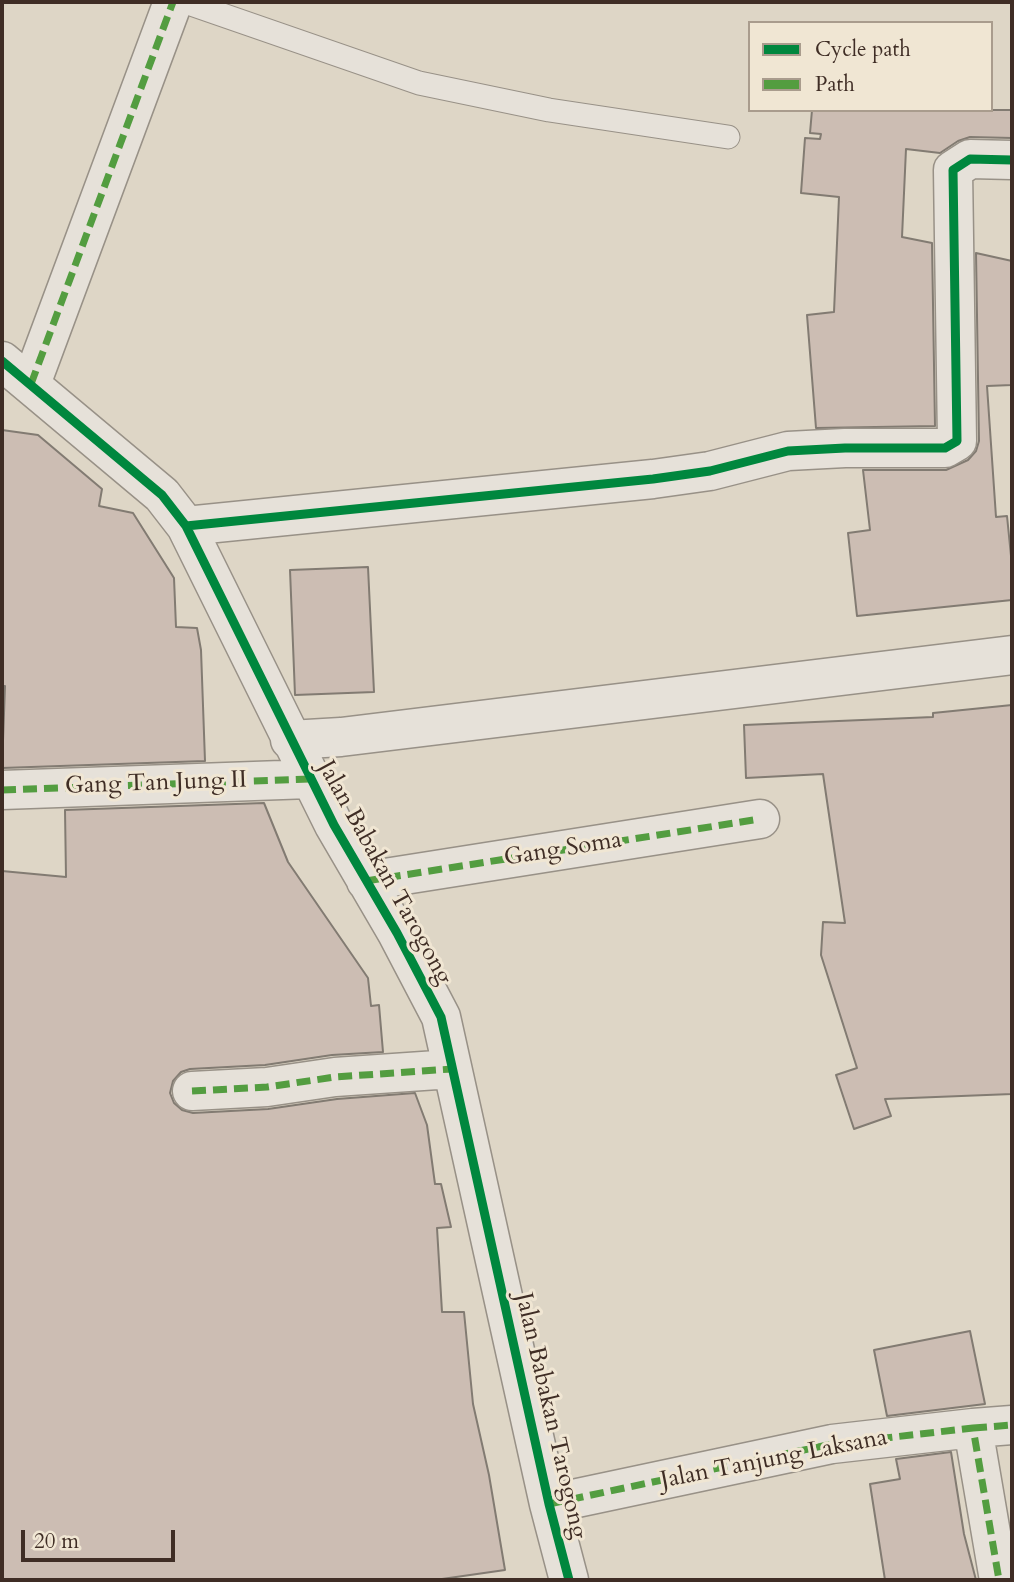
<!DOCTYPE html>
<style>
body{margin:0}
#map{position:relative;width:1014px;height:1582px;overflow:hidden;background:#ded6c6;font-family:Cardo,serif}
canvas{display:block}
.frame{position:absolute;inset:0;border:4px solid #3f2d25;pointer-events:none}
.legend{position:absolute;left:748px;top:21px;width:245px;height:91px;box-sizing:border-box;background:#f0e6d3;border:2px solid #a99c8d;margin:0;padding:9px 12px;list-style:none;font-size:21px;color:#3f2d25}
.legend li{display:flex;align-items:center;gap:14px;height:35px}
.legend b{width:35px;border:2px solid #a99c8d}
.scale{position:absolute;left:21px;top:1530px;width:154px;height:32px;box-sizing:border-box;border:4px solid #3f2d25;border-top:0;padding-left:9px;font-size:21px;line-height:24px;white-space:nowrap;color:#3f2d25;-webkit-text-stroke:5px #f0e6d3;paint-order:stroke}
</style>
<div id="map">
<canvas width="1014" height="1582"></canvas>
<div class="frame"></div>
<ul class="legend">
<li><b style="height:9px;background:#00873e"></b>Cycle path</li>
<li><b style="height:9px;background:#539d40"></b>Path</li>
</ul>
<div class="scale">20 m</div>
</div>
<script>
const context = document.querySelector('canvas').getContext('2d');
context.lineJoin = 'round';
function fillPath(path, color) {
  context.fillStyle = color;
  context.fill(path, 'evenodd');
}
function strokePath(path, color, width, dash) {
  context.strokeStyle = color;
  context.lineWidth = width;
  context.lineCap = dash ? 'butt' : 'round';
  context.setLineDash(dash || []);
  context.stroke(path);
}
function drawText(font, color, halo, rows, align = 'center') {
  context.font = font + ' Cardo,serif';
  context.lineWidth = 6;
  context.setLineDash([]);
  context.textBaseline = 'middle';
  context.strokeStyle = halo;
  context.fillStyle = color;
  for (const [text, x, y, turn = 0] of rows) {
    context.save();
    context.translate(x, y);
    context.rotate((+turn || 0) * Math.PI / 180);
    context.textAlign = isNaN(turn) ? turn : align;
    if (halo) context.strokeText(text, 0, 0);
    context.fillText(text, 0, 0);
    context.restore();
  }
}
const building = new Path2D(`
 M812 110H1012V138L970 137 958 141 940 153 906 149 902 237 932 243 935 426 816 428 807 315 834 312 839 197 801 193 805 138 820 139 821 134 810 133Z
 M976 253 1012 261V385L987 386 996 517 1007 516 1012 566V600L857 616 848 533 870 530 863 470H946L968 460 976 451 979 441Z
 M2 430 38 435 102 489 99 506 133 513 174 578 176 627 197 628 201 650 205 761 2 768 5 686H2Z
 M368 567 374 692 295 695 290 570Z
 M1012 705V1094L885 1099 891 1116 854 1129 836 1075 857 1068 821 955 823 922 845 923 823 774 746 778 744 725 933 717V713Z
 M264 803 288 862 368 978 371 1006 379 1005 383 1052 332 1055 265 1065 190 1069 181 1072 173 1081 170 1093 174 1103 182 1110 193 1113 268 1109 337 1099 415 1093 427 1125 435 1184H441L451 1227 437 1228 442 1312H464L473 1404 489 1475 505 1570 435 1580H2V871L66 877 65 810Z
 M970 1331 985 1404 887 1416 874 1350Z
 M951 1452 964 1534 976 1580H885L870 1484 900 1479 896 1459Z`);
fillPath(building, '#ccbdb3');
strokePath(building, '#827b72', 2);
const lane = new Path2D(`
 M185 2 419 83 549 110 728 137`);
const street = new Path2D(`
 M2 361 162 495 186 526 334 825 397 933 441 1017 549 1504 569 1580
 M31 384 173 2
 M186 526 653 479 710 471 788 451 845 448H945L957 441 953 170 970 159 1012 160
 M290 740 341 737 1012 655
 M2 790 310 779
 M366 881 760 819
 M192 1091 267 1087 335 1077 452 1069
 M973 1428 1012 1425
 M549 1504 832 1444 973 1428 999 1580`);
strokePath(lane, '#989187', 25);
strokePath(street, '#989187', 41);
strokePath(lane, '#e6e1d9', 23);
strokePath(street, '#e6e1d9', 38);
strokePath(new Path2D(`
 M31 384 173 2
 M2 790 310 779
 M366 881 760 819
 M192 1091 267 1087 335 1077 452 1069
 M973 1428 1012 1425
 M549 1504 832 1444 973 1428 999 1580`), '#539d40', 7, [14, 7]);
strokePath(new Path2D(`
 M2 361 162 495 186 526 334 825 397 933 441 1017 549 1504 569 1580
 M186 526 653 479 710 471 788 451 845 448H945L957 441 953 170 970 159 1012 160`), '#00873e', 9);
drawText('24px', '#3f2d25', '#f0e6d3', [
 ["Gang Tan Jung II",156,784,-2],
 ["Gang Soma",563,850,-9],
 ["Jalan Babakan Tarogong",384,873,61],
 ["Jalan Babakan Tarogong",550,1416,77],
 ["Jalan Tanjung Laksana",774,1460,-11]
]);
</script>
